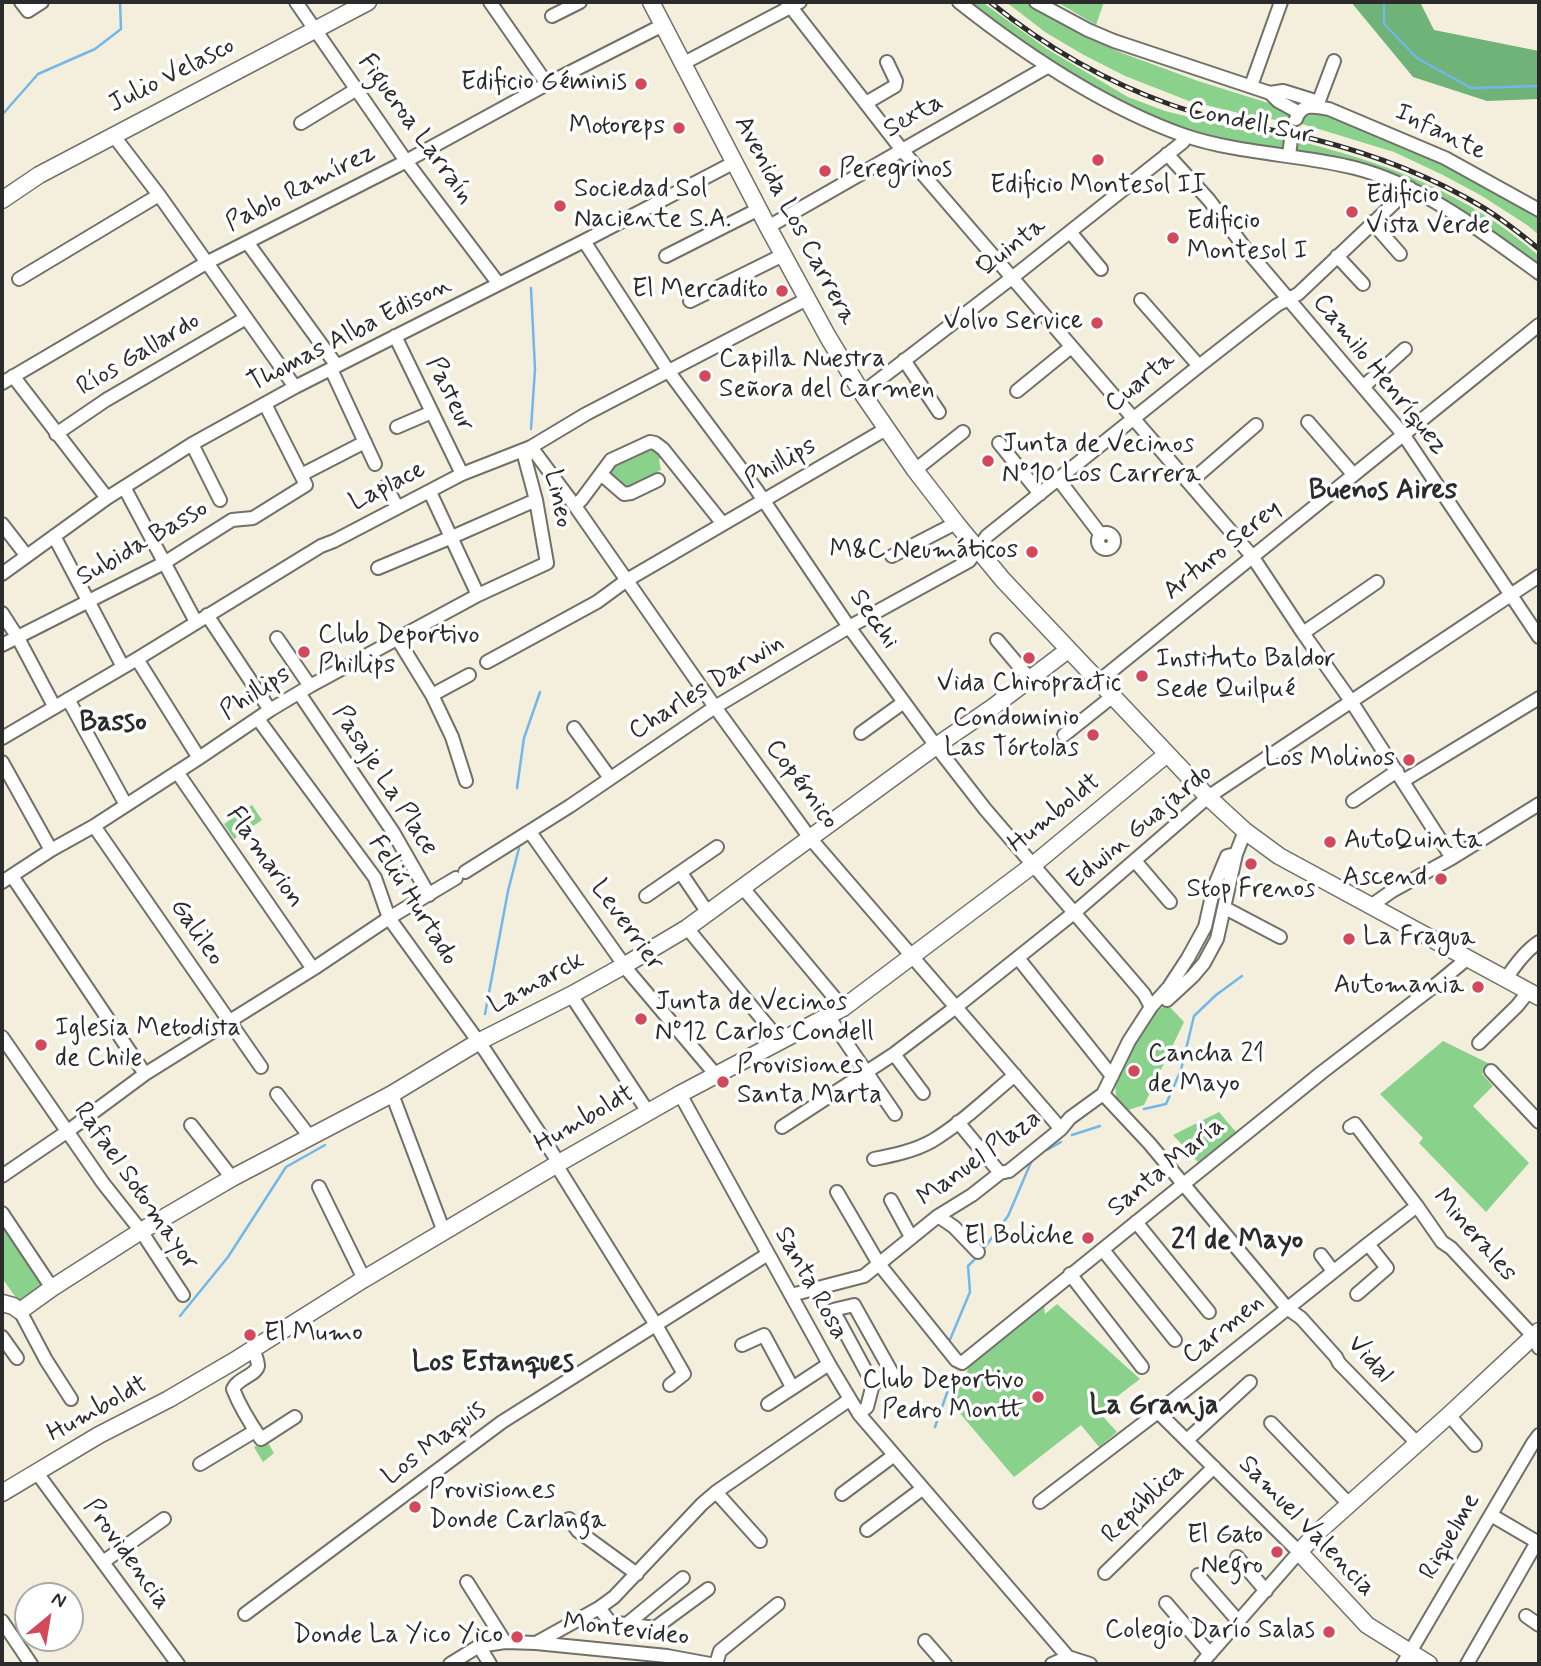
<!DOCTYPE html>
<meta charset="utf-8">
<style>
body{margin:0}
#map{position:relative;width:1541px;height:1666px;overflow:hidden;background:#f4efdd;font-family:Mynerve,sans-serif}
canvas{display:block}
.frame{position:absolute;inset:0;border:4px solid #2b2b2b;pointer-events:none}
.north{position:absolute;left:14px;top:1582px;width:70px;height:70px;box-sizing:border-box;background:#fff;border:2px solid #aaa;border-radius:50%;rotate:30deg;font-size:19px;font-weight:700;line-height:28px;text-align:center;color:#2b2b2b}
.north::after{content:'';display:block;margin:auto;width:24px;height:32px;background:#d1495b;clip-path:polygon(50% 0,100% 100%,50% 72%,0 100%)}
</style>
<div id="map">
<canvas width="1541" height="1666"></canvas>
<div class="frame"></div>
<div class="north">N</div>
</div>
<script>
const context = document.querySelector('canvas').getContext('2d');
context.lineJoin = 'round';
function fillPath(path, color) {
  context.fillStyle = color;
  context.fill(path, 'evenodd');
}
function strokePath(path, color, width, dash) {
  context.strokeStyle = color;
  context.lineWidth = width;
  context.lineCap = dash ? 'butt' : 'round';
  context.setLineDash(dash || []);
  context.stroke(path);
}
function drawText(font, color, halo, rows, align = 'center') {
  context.font = font + ' Mynerve,sans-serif';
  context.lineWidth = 7;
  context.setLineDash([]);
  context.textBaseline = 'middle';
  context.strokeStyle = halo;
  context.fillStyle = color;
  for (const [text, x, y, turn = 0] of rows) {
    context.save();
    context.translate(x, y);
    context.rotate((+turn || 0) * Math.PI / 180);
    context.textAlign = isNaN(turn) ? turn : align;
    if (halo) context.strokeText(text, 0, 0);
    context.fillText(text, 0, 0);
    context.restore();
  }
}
fillPath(new Path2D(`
 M968 2H982L1047 49 1128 97 1165 111 1229 127 1288 139V147L1282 152 1190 133 1144 115 1059 69Z
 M1006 2H1028L1081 34 1122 53 1198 81 1281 107 1290 112 1292 123 1243 114 1189 101 1125 76 1082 54 1045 32Z
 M1057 2H1104L1096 25Z
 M1321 112 1449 165 1539 215V235L1527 225 1482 196 1443 175 1394 152 1299 123 1304 117Z
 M1294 140C1385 162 1468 193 1539 256V266L1485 226 1436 195 1396 175 1370 167 1300 153 1295 147Z
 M654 447 663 454 659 460 661 470 621 491 607 476 612 464Z
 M252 805 262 820 234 839 224 824Z
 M1167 1004 1184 1022 1144 1105 1125 1111 1116 1097 1115 1081 1139 1033 1150 1017Z
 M1443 1041 1490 1064 1482 1074 1493 1086 1473 1106 1529 1163 1486 1212 1419 1143 1423 1138 1380 1094Z
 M1219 1112 1236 1132 1198 1162 1173 1135Z
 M2 1221 44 1283 43 1289 27 1301 17 1299 2 1278Z
 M1057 1304 1140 1379 1098 1411 1117 1432 1099 1447 1081 1425 1014 1477 952 1404 969 1367 1044 1305 1045 1314Z
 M267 1441 274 1453 263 1462 254 1447Z`), '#8ad18c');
fillPath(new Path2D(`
 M1351 2H1420L1434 30 1539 51V99L1487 101 1413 77Z`), '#6fb378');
strokePath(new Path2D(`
 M1384 2V24L1417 58 1471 88 1539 86
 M2 115 38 74 95 49 121 29 120 2
 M531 288 535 369 531 429
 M517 788 524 738 540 692
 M485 1014 508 891 519 848
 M1144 1109 1166 1104 1181 1070 1194 1016 1216 995 1242 976
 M1072 1135 1100 1126
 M1047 1150 1061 1142
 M982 1251 1008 1216 1032 1160
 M180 1316 228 1257 286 1167 325 1145
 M949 1342 970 1292 968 1266 978 1256
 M935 1427 954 1373`), '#72b7e9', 2.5);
strokePath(new Path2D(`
 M1291 139 1296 119`), '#ccc8b9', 12, [12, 6]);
const minor = new Path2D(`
 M21 2 28 11 42 2
 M296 2 406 161 498 283
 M490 2 547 84
 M787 2 902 150 1252 556 1303 633 1351 701 1452 858
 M959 2C1026 55 1102 106 1183 135 1238 154 1299 154 1355 168 1424 186 1483 232 1539 273
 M1036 2 1088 30 1114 41 1270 93 1283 91 1312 100 1317 106
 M552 16 580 2
 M684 63 800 2
 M1251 86 1281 2
 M1270 93 1278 101 1298 112
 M866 103 895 86 896 81 887 62
 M1317 106 1334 61
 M1296 119C1301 103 1315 106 1329 109L1445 158 1539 210
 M301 123 357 89
 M113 135 159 195 295 387
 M1167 154 1209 200 1245 248 1403 434 1539 637
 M1289 156 1291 139
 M1372 222 1400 254
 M768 227 1047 67
 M1070 232 1101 269
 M584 241 669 372 756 489 849 627 936 746 985 809 1144 994 1151 1007
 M247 242 337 366
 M666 256 759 209
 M1337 256 1363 284
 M19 279 159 195
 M1141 300 1199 366
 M690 301 783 255
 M395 336 462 474
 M904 360 939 412
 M331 369 375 464
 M13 376 107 498
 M2 383 206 263 397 166 547 84 663 25
 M1363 387 1405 349
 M1017 391 1071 347
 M862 393 1013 277 1183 142 1186 136
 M1308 422 1353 474
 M397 427 432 412
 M56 434 106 400 246 318
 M999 443 1040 494
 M192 444 220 500
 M531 447 575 506 715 707 810 838 1061 1129
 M915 470 963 432
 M601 474 624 494 631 493 658 480
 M301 475 365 442
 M1059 480 1101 535
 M1190 482 1256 425
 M386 486 397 507
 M124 487 196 622
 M430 492 478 595
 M575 506 582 499 611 460 650 442 655 443 663 449 723 524
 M2 524 26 555
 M1098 541a8 8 0 1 1 16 0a8 8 0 1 1-16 0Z
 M54 536 123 667
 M892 556 956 523
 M378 568 452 537 536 500
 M2 574 107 498 192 444 295 387 584 241 735 162
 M2 613 18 638 54 706
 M207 615 270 710
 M1303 633 1377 582
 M277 638 310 686
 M397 638 432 695 452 737 466 781
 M997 640 1030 679
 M2 645 164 563 232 520 253 518 306 485 265 404
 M137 659 199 758
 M487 662 597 602 627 580 886 429
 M1099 681 1539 325
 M299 693 393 832 429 895
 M432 695 469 675
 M68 699 126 805
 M258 719 375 878 389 918 486 1052 559 1163 560 1171 656 1325 684 1374 670 1385
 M574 728 610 778
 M861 733 904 702
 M1064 735 1113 696
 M2 738 137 659 321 546 334 541 462 474 531 447 586 414 807 299
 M2 762 51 850
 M177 772 313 969
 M1403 781 1539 698
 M1353 801 1397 771
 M94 826 261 1067
 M530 832 629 972 716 1075
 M1135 861 1170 902
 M465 872 570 806 715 707 849 627 969 561 987 536 1199 366 1277 305 1298 294 1410 188
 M681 873 708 913
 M12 876 145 1074
 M2 882 51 850 94 826 199 758 270 710 310 686 478 595 547 563 536 500 525 459 531 447
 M743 888 843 1008
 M646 896 717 847
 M1372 905 1392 891 1452 858 1539 804
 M1225 908 1280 937
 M687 928 781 1042
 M1018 958 1112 1076
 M1506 979C1515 965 1525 951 1539 942
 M571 995 648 1112
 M1167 1000 1193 976 1204 963 1217 939 1236 854 1245 831
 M828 1016 895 1114
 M2 1037 103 1183 141 1231 183 1295
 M1479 1043 1517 1006 1529 991
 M894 1054 923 1093
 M1491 1071 1539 1122
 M277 1094 310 1137
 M392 1094 444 1232
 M680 1094 829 1364 859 1414 1068 1657 1090 1664
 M1103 1094 1149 1143 1287 1308 1301 1318 1336 1357 1339 1363 1417 1443
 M958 1122 1000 1173
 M191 1125 232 1178
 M782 1127 894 1054 956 1007 1075 912 1208 797 1539 576
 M1350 1127 1355 1124 1417 1206 1442 1242 1451 1248 1533 1336 1539 1348
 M874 1159C894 1155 914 1151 932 1141 962 1123 988 1097 1015 1075
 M2 1176 68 1131 145 1074 313 969 389 918 456 878
 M319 1187 364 1279
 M837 1192 879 1264 956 1360 962 1363 1321 1073 1433 987 1468 958
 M891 1200 911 1237
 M2 1213 52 1288
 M938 1216 954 1227 978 1252
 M1136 1222 1209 1312
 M1103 1250 1175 1340
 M1321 1255 1333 1271
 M1070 1274 1142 1367
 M1357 1294 1387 1268 1368 1244 1417 1206
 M791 1295 864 1276 938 1216 972 1195 1000 1173 1009 1171 1061 1129 1070 1118 1103 1094 1129 1041 1151 1007 1169 987 1188 958 1205 927 1214 887 1227 856 1236 854
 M20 1311 46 1360 71 1399
 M2 1337 17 1358
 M742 1345 764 1335 792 1387
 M253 1349C255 1354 258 1361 258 1366 256 1375 237 1379 233 1389 240 1407 250 1423 261 1439L295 1417
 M768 1404 829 1364
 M1158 1412 1299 1552 1201 1664
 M859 1414 867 1407 873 1384 892 1373 854 1305 833 1310 873 1384
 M1449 1415 1475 1445
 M1271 1423 1349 1504
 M1187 1440 1250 1382
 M200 1464 255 1431
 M37 1473 178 1664
 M716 1492 760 1541
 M842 1494 893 1456
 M1040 1502 1158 1412 1368 1244
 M1491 1515 1539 1543
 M569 1519 578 1531 637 1574
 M867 1530 922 1489
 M1237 1557 1266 1591
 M103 1562 164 1519
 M1105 1573 1214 1467
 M1198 1575 1239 1622
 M467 1582 505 1642
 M1166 1603 1210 1654
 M599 1608 610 1622 655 1628 708 1589
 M245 1614 502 1422 768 1254
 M1526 1616 1539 1625
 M2 1621 31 1664
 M627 1624 683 1578
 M925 1641 945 1664
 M536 1643 599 1608 614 1597 702 1504 716 1492 849 1400
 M479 1646 490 1664
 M450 1664 479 1646 505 1642 536 1643 667 1656 710 1664
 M716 1664 720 1651 778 1604
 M1052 1664 1068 1657
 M1403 1664 1533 1443 1539 1435
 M1467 1664 1537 1542`);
const major = new Path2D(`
 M651 2 768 227 828 337 862 393 915 470 956 523 1003 580 1208 797 1245 831 1279 856 1539 997
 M2 200 39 175 368 2
 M2 1303 13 1306 20 1311 52 1288 141 1231 232 1178 392 1094 478 1042 571 995 625 965 687 928 936 746 993 707 1068 650
 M2 1493 99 1435 169 1399 234 1361 364 1279 559 1163 680 1094 843 1008 1033 865 1167 754
 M1429 1664 1367 1625 1299 1552 1317 1533 1449 1415 1539 1331`);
strokePath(minor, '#717069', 16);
strokePath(major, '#717069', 19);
strokePath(minor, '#fff', 12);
strokePath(major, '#fff', 16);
const rail = new Path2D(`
 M990 2C1043 45 1104 81 1169 104 1215 121 1265 127 1313 139 1373 154 1431 176 1484 208 1503 220 1522 235 1539 249`);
strokePath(rail, '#2b2b2b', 5);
strokePath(rail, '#fff', 2.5, [8]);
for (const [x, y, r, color] of [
 [641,84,7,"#d1495b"],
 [679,128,7,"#d1495b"],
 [1098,160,7,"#d1495b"],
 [825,171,7,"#d1495b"],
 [560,206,7,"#d1495b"],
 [1352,212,7,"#d1495b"],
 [1173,238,7,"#d1495b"],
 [782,291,7,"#d1495b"],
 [1097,323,7,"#d1495b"],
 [705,376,7,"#d1495b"],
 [988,461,7,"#d1495b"],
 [1032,552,7,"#d1495b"],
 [304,652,7,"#d1495b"],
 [1029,658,7,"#d1495b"],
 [1142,676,7,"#d1495b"],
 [1093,735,7,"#d1495b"],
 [1409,760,7,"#d1495b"],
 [1330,842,7,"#d1495b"],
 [1251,864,7,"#d1495b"],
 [1441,879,7,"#d1495b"],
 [1349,939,7,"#d1495b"],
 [1478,987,7,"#d1495b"],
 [641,1019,7,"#d1495b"],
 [41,1045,7,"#d1495b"],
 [1134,1071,7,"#d1495b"],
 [723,1082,7,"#d1495b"],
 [1088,1238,7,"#d1495b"],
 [250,1335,7,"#d1495b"],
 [1038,1397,7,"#d1495b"],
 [415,1507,7,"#d1495b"],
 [1277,1552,7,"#d1495b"],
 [1329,1632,7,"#d1495b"],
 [517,1637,7,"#d1495b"]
]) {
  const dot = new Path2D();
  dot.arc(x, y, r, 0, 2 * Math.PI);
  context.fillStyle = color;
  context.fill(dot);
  strokePath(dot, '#fff', 2.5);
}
drawText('26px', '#2b2b2b', '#fff', [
 ["Julio Velasco",172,76,-27],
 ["Sexta",914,117,-30],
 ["Condell Sur",1250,124,12],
 ["Figueroa Larraín",415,130,54],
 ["Infante",1440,133,26],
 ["Pablo Ramírez",301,189,-27],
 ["Avenida Los Carrera",794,221,62],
 ["Quinta",1012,248,-38],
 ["Thomas Alba Edison",350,335,-27],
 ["Ríos Gallardo",139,355,-31],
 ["Camilo Henríquez",1379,375,51],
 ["Cuarta",1141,383,-39],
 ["Pasteur",449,395,64],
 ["Phillips",781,464,-30],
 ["Laplace",388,487,-27],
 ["Lineo",557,499,78],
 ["Subida Basso",143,544,-30],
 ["Arturo Serey",1223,551,-39],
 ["Secchi",873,620,55],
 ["Charles Darwin",707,688,-32],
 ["Phillips",256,694,-33],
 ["Pasaje La Place",384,781,57],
 ["Copérnico",801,785,53],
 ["Humboldt",1055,814,-39],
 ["Edwin Guajardo",1141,828,-40],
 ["Flamarion",264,858,55],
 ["Feliú Hurtado",412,901,58],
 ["Leverrier",626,926,54],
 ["Galileo",196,933,55],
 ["Lamarck",537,984,-28],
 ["Humboldt",585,1120,-30],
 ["Manuel Plaza",980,1159,-36],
 ["Santa María",1167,1168,-39],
 ["Rafael Sotomayor",135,1187,55],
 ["Minerales",1474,1236,49],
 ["Santa Rosa",810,1284,61],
 ["Carmen",1224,1330,-39],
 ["Vidal",1369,1360,48],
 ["Humboldt",98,1410,-29],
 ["Los Maquis",435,1444,-37],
 ["República",1144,1504,-44],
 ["Samuel Valencia",1306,1527,46],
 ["Riquelme",1451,1537,-60],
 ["Providencia",126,1555,54],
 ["Montevideo",626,1631,7]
]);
drawText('26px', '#2b2b2b', '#fff', [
 ["Edificio Géminis",627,84,"right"],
 ["Motoreps",665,128,"right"],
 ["Peregrinos",839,171],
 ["Edificio Montesol II",1098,187,"center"],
 ["Sociedad Sol",574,191],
 ["Naciente S.A.",574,221],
 ["Edificio",1366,197],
 ["Vista Verde",1366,227],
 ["Edificio",1187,223],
 ["Montesol I",1187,253],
 ["El Mercadito",768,291,"right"],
 ["Volvo Service",1083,323,"right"],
 ["Capilla Nuestra",719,361],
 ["Señora del Carmen",719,391],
 ["Junta de Vecinos",1002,446],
 ["Nº10 Los Carrera",1002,476],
 ["M&C Neumáticos",1018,552,"right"],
 ["Club Deportivo",318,637],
 ["Phillips",318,667],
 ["Instituto Baldor",1156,661],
 ["Sede Quilpué",1156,691],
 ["Vida Chiropractic",1029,685,"center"],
 ["Condominio",1079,720,"right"],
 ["Las Tórtolas",1079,750,"right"],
 ["Los Molinos",1395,760,"right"],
 ["AutoQuinta",1344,842],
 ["Ascend",1427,879,"right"],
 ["Stop Frenos",1251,891,"center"],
 ["La Fragua",1363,939],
 ["Automania",1464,987,"right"],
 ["Junta de Vecinos",655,1004],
 ["Nº12 Carlos Condell",655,1034],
 ["Iglesia Metodista",55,1030],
 ["de Chile",55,1060],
 ["Cancha 21",1148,1056],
 ["de Mayo",1148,1086],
 ["Provisiones",737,1067],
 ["Santa Marta",737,1097],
 ["El Boliche",1074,1238,"right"],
 ["El Mumo",264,1335],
 ["Club Deportivo",1024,1382,"right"],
 ["Pedro Montt",1024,1412,"right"],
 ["Provisiones",429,1492],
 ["Donde Carlanga",429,1522],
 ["El Gato",1263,1537,"right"],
 ["Negro",1263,1567,"right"],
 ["Colegio Darío Salas",1315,1632,"right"],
 ["Donde La Yico Yico",503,1637,"right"]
], 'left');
drawText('bold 28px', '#2b2b2b', '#fff', [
 ["Buenos Aires",1383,492],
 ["Basso",113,724],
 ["21 de Mayo",1237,1242],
 ["Los Estanques",493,1364],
 ["La Granja",1154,1407]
]);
</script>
